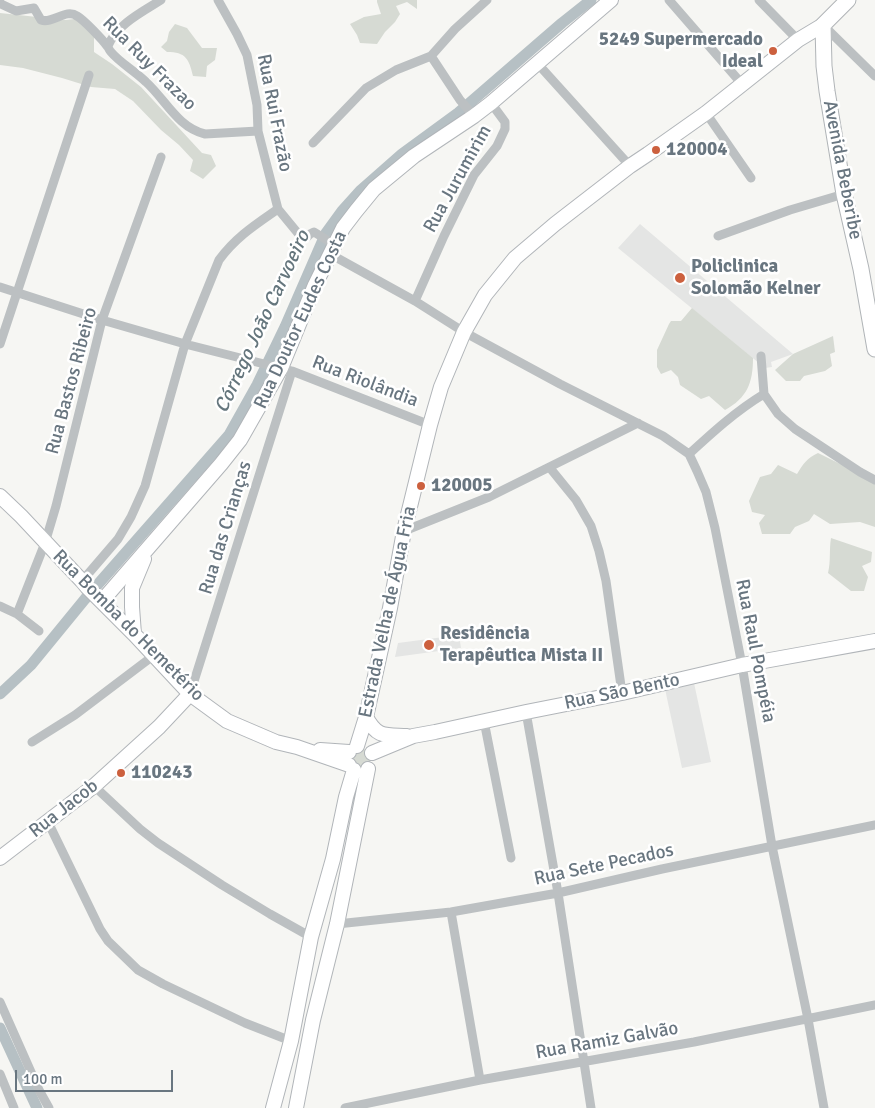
<!DOCTYPE html>
<meta charset="utf-8">
<style>
body{margin:0}
#map{position:relative;width:875px;height:1108px;overflow:hidden;background:#f6f6f3;font-family:Signika,sans-serif}
canvas{display:block}
.scale{position:absolute;left:15px;top:1070px;width:158px;height:22px;box-sizing:border-box;border:2px solid #697680;border-top:0;padding-left:6px;font-size:15px;line-height:18px;white-space:nowrap;color:#697680;-webkit-text-stroke:4px #fff;paint-order:stroke}
</style>
<div id="map">
<canvas width="875" height="1108"></canvas>
<div class="scale">100 m</div>
</div>
<script>
const context = document.querySelector('canvas').getContext('2d');
context.lineJoin = 'round';
function fillPath(path, color) {
  context.fillStyle = color;
  context.fill(path, 'evenodd');
}
function strokePath(path, color, width, dash) {
  context.strokeStyle = color;
  context.lineWidth = width;
  context.lineCap = dash ? 'butt' : 'round';
  context.setLineDash(dash || []);
  context.stroke(path);
}
function drawText(font, color, halo, rows, align = 'center') {
  context.font = font + ' Signika,sans-serif';
  context.lineWidth = 5;
  context.setLineDash([]);
  context.textBaseline = 'middle';
  context.strokeStyle = halo;
  context.fillStyle = color;
  for (const [text, x, y, turn = 0] of rows) {
    context.save();
    context.translate(x, y);
    context.rotate((+turn || 0) * Math.PI / 180);
    context.textAlign = isNaN(turn) ? turn : align;
    if (halo) context.strokeText(text, 0, 0);
    context.fillText(text, 0, 0);
    context.restore();
  }
}
fillPath(new Path2D(`
 M640 224 793 354 771 362 772 367 765 368 618 248Z
 M459 635 461 648 395 657 398 643Z
 M694 683 711 762 682 768 665 689Z`), '#e4e5e4');
fillPath(new Path2D(`
 M377 0H417V9L407 2 396 6 400 14 395 22 385 32 377 44 360 43 357 35 350 24 364 17 381 14 377 2Z
 M0 13 65 20 84 18 94 35V52L112 64 141 87 202 153 211 155 216 166 203 179 190 171 193 160 179 145 161 130 133 101 115 89 91 87 62 78 23 68 0 65Z
 M175 24 187 28 202 48H217L215 60 207 66 206 77 193 76C189 59 186 52 167 52L161 47 167 41 169 32Z
 M692 308 753 358C753 383 747 398 725 410L709 396 701 399 680 385 678 377 671 370 661 374 657 367V350L669 324 671 321H681Z
 M833 336 835 352 830 354 832 366 825 371 804 376 800 381H786L775 370 793 354Z
 M818 453 875 481V527L860 522 830 524 814 514 809 521 795 527 790 534H762L759 523 765 515 752 512 749 501 760 477 771 474 778 465 797 474C803 464 807 458 818 453Z
 M831 538 872 552 871 562 862 566 868 577 864 591H851L828 573C831 561 829 550 831 538Z
 M357 747 370 751 372 760 362 768 349 764V754Z`), '#d6dad3');
strokePath(new Path2D(`
 M0 694 31 665 85 599 229 435 257 385 285 327 326 233 342 211 360 191 402 154 458 113 562 23 591 0
 M0 1028 37 1108`), '#b6c0c4', 11);
const secondary = new Path2D(`
 M0 496 21 516 82 581 87 587 134 634 190 694 227 721 276 742 297 747 349 765
 M102 601 221 464 240 440 281 368 315 285 343 228 356 211 374 189 414 156 474 116 491 103 611 0
 M134 634 132 607V588L144 559
 M366 717C377 738 385 735 407 736
 M357 746 366 717 372 690 390 608 404 531 430 425 441 387 464 332 485 295 515 258 555 224 630 166 648 154 706 113 798 40 823 25
 M320 750 349 752
 M372 753 413 736 435 732 526 712 622 693 742 665 875 641
 M0 858 94 786 159 727 190 694
 M273 1108 291 1041 311 937 333 859 346 797 354 770
 M296 1108 313 1020 337 924 368 769`);
const primary = new Path2D(`
 M848 0 823 25 824 66 827 91 844 194 861 269 875 349`);
strokePath(secondary, '#b1b5b9', 16);
strokePath(primary, '#b0b4b7', 17);
strokePath(new Path2D(`
 M218 0 237 34 247 55 257 105 258 131 278 209 301 237 306 238 310 234 314 232 335 245
 M669 0 742 84
 M759 0 798 40
 M0 2 1 4 16 11 34 8 41 20C53 24 66 8 77 16 84 20 103 40 107 46 111 51 107 47 111 52 119 62 136 72 146 82 165 99 178 128 205 134L258 131
 M824 26 875 76
 M108 46C116 25 142 12 161 0
 M431 56 460 100 474 116
 M537 63 630 166
 M706 113 751 178
 M313 143 366 88 396 70 431 56 455 29 487 0
 M718 236 790 210 844 194
 M330 254 415 301 464 332 560 384 663 436 689 454 697 471 706 492 715 528 742 665 772 846 808 1019 824 1108
 M0 287 102 320 185 344 292 371 430 425
 M415 301 444 236 474 175 497 146 505 129V122L491 103
 M0 344 89 75
 M761 356 764 394
 M689 454C713 432 736 411 764 394L778 414 795 429 860 472 875 480
 M550 468 576 500 591 526 599 551 606 581 622 693
 M404 531 489 497 638 423
 M82 581 118 539 131 517 145 486 185 344 219 260C236 237 255 225 278 209
 M0 606 17 614 39 631
 M17 614 45 543 56 506 102 320 161 157
 M190 694 292 371
 M526 712 558 893 591 1108
 M484 721 511 858
 M32 742 75 715 153 656
 M94 786 140 829 158 843 222 885 270 914 311 937
 M48 822 100 929 108 941 138 970 163 984 245 1023 291 1041
 M451 912 480 1080
 M337 924 451 912 558 893 662 869 875 825
 M0 1002 39 1090 49 1108
 M0 1074 14 1108
 M345 1108 480 1080 694 1042 875 1005`), '#bcc0c2', 9);
strokePath(secondary, '#fff', 14);
strokePath(primary, '#fff', 15);
for (const [x, y, r, color] of [
 [773,51,5,"#cc603e"],
 [656,150,5,"#cc603e"],
 [680,278,6,"#cc603e"],
 [421,486,5,"#cc603e"],
 [429,645,6,"#cc603e"],
 [121,773,5,"#cc603e"]
]) {
  const dot = new Path2D();
  dot.arc(x, y, r, 0, 2 * Math.PI);
  context.fillStyle = color;
  context.fill(dot);
  strokePath(dot, '#fff', 2);
}
drawText('bold 19px', '#697680', '#fff', [
 ["5249 Supermercado",763,40,"right"],
 ["Ideal",763,62,"right"],
 ["120004",666,150],
 ["Policlinica",691,267],
 ["Solomão Kelner",691,289],
 ["120005",431,486],
 ["Residência",440,634],
 ["Terapêutica Mista II",440,656],
 ["110243",131,773]
], 'left');
drawText('19px', '#697680', '#fff', [
 ["Rua Ruy Frazao",149,64,45],
 ["Rua Rui Frazão",274,113,79],
 ["Avenida Beberibe",842,170,79],
 ["Rua Jurumirim",458,179,-61],
 ["Rua Doutor Eudes Costa",301,320,-65],
 ["Rua Bastos Ribeiro",72,381,-75],
 ["Rua Riolândia",365,382,21],
 ["Rua das Crianças",226,528,-73],
 ["Estrada Velha de Água Fria",388,612,-78],
 ["Rua Bomba do Hemetério",128,626,45],
 ["Rua Raul Pompéia",755,651,79],
 ["Rua São Bento",622,692,-12],
 ["Rua Jacob",64,809,-38],
 ["Rua Sete Pecados",604,865,-12],
 ["Rua Ramiz Galvão",607,1041,-10]
]);
drawText('italic 20px', '#65767d', '#fff', [
 ["Córrego João Carvoeiro",263,322,-65]
]);
</script>
